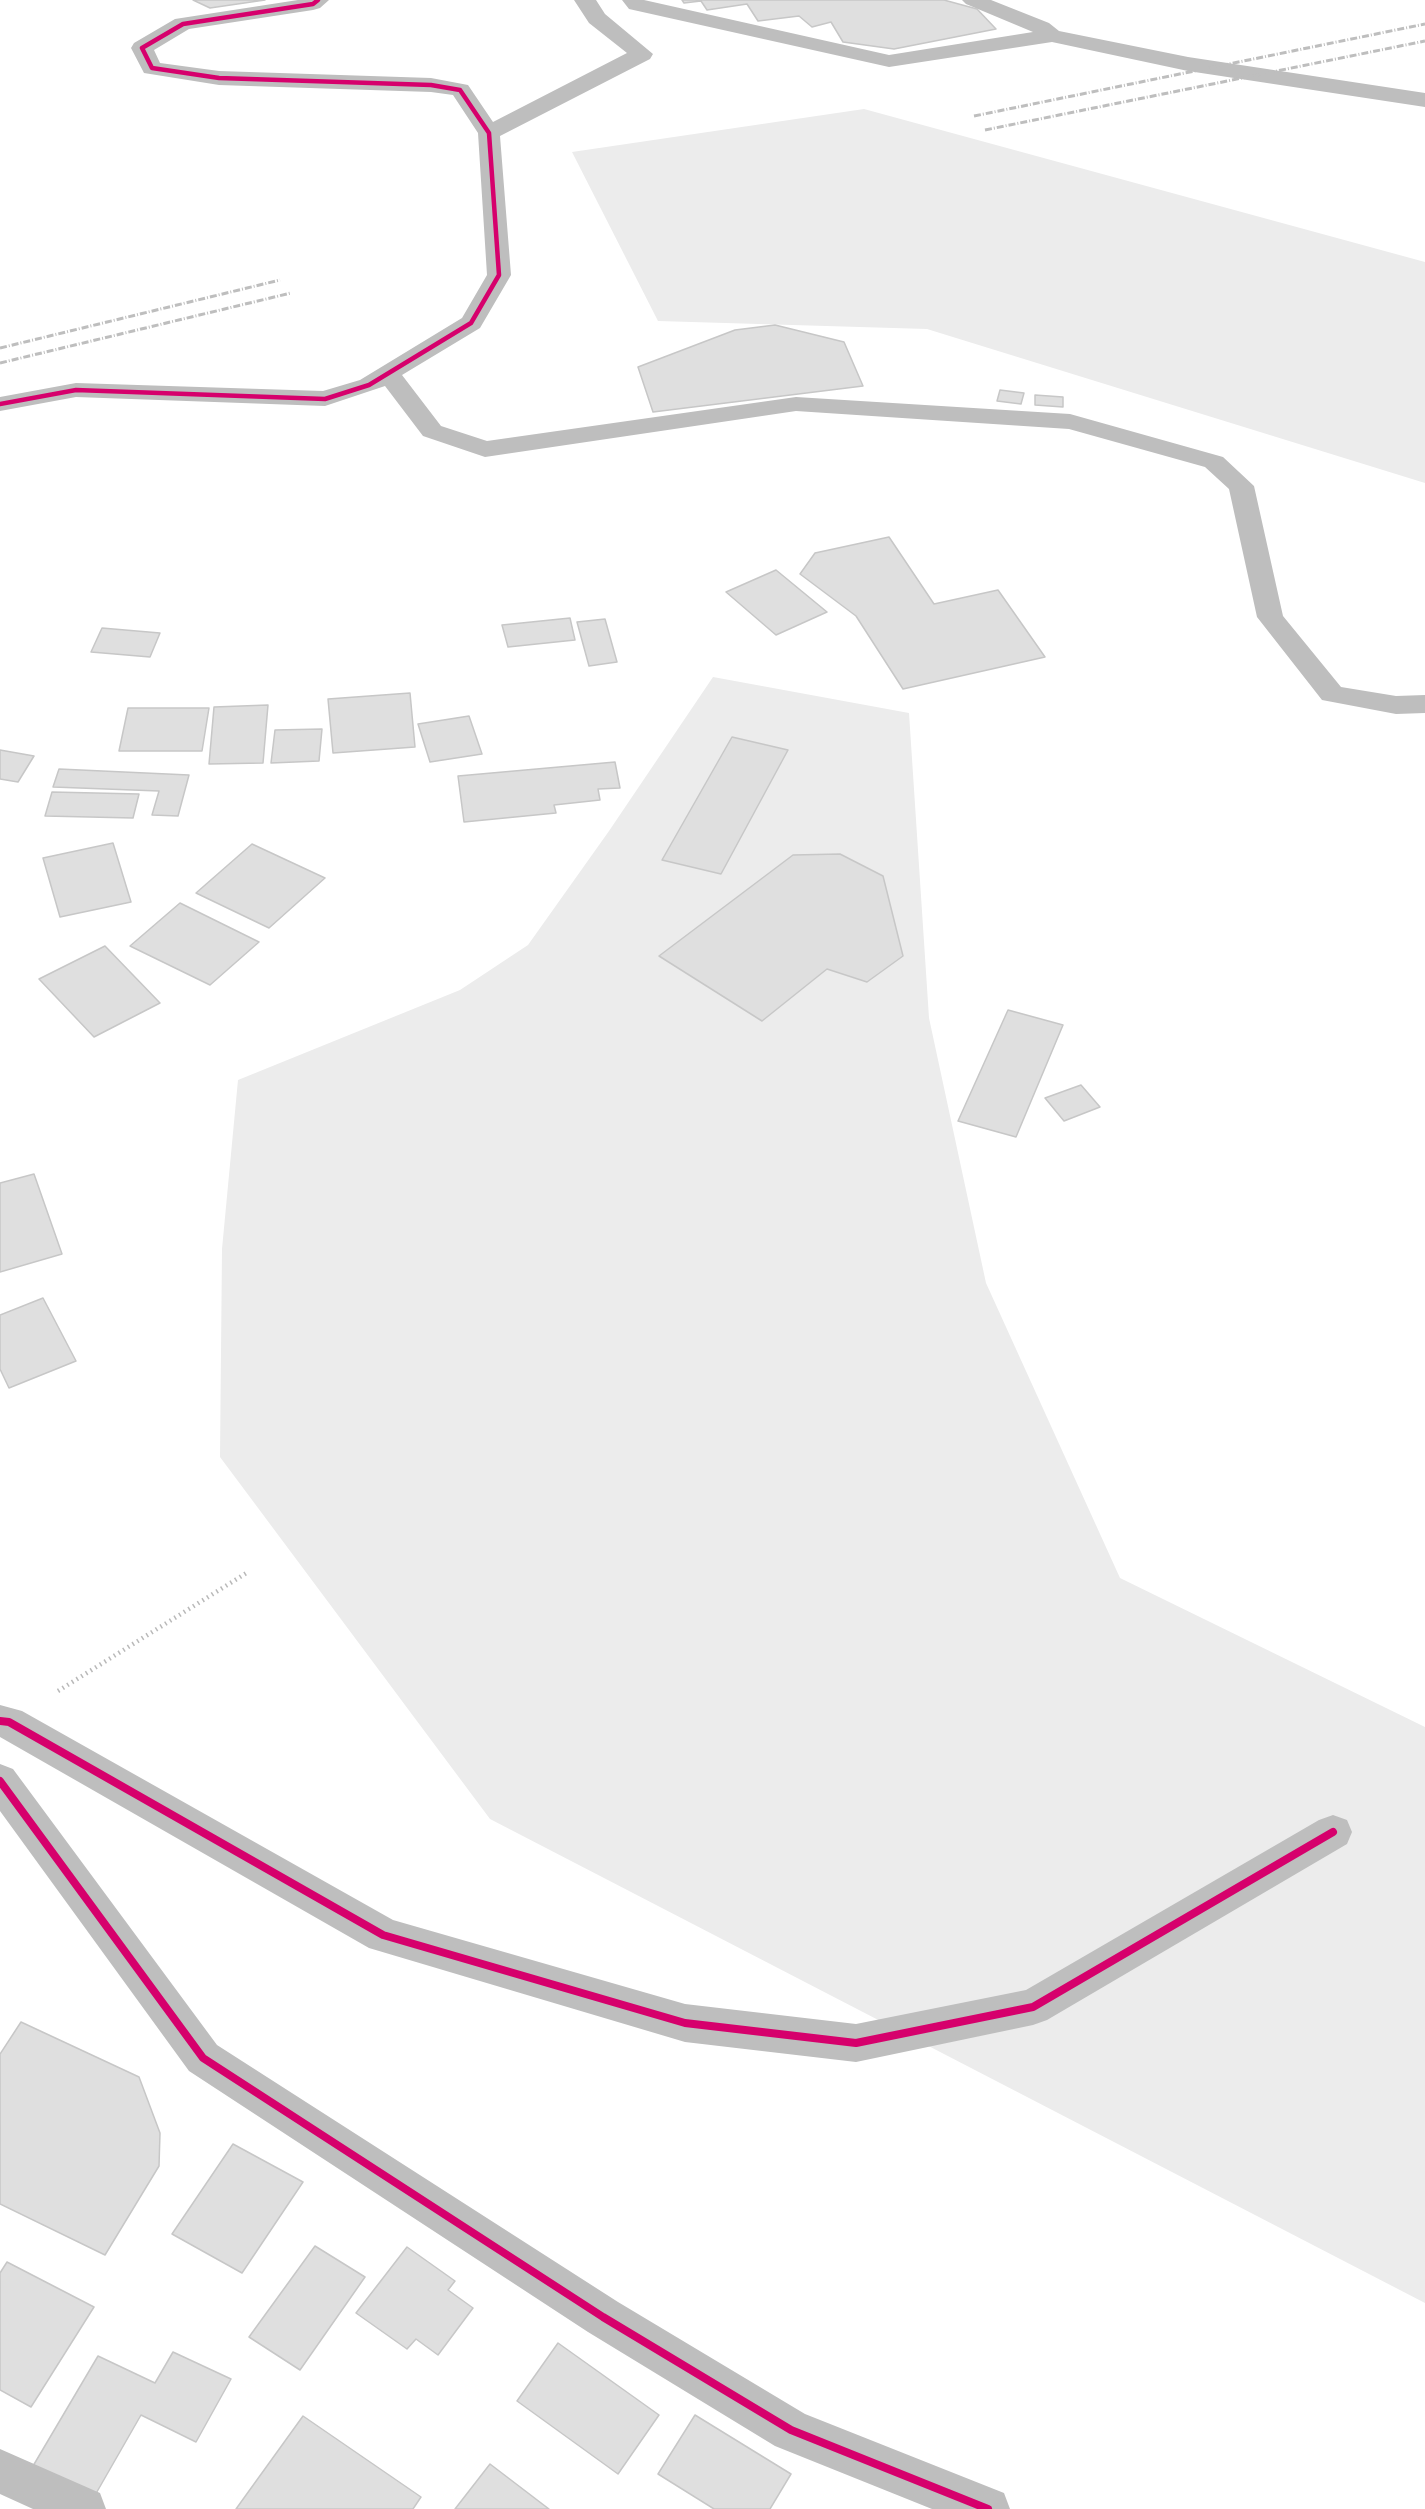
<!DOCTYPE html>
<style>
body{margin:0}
canvas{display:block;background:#fff}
</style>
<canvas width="1425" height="2509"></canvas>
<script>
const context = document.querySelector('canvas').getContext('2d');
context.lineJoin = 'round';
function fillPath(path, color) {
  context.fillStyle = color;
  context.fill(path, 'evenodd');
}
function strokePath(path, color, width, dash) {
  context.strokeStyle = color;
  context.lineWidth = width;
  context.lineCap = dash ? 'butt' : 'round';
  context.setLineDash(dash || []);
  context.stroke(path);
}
fillPath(new Path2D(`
 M864 109 1425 262V483L927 329 658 321 572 152Z
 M713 677 909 713 929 1018 986 1283 1120 1578 1425 1727V2303L490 1819 220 1457 222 1249 238 1080 460 990 528 945 609 831Z`), '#ececec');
const building = new Path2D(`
 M193 0H265L210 8Z
 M682 0H944L977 9 996 29 894 49 843 42 831 22 812 27 799 16 758 21 747 4 707 10 701 1 684 3Z
 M775 325 844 342 863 386 653 412 638 367 735 330Z
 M1000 390 1024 393 1021 404 997 401Z
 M1035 395 1063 397V407L1035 405Z
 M889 537 934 604 998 590 1045 657 903 689 856 616 800 574 815 553Z
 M776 570 827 612 776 635 726 592Z
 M570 618 575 640 508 647 502 625Z
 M605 619 617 662 589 666 577 622Z
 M102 628 160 633 150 657 91 652Z
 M410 693 415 747 333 753 328 699Z
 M268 705 263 763 209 764 214 707Z
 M128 708H209L202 751H119Z
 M469 716 482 754 430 762 418 724Z
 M322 729 319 761 271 763 275 730Z
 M732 737 788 750 721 874 662 860Z
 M0 750 34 756 18 782 0 779Z
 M615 762 620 788 598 789 600 800 554 805 556 813 464 822 458 776Z
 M59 769 189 775 178 816 152 815 159 791 53 787Z
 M52 792 139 794 133 818 45 816Z
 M113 843 131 902 60 917 43 858Z
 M252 844 325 878 269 928 196 893Z
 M840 854 883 876 903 956 867 982 827 969 762 1021 659 956 793 855Z
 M180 903 259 942 210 985 130 946Z
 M105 946 160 1003 94 1037 39 979Z
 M1008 1010 1063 1025 1016 1137 958 1121Z
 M1081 1085 1100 1107 1064 1121 1045 1098Z
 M34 1174 62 1254 0 1272V1183Z
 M43 1298 76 1361 9 1388 0 1369V1315Z
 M21 2022 139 2077 160 2133 159 2166 105 2255 0 2204V2054Z
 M233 2144 303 2182 242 2273 172 2234Z
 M315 2246 365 2277 300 2370 249 2337Z
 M407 2247 455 2281 448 2290 473 2308 438 2355 416 2339 407 2349 356 2313Z
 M7 2262 94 2307 31 2407 0 2390V2273Z
 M558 2343 659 2415 618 2474 517 2401Z
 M173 2352 231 2379 196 2442 141 2415 94 2497 33 2466 98 2356 155 2383Z
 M695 2415 791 2474 770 2509H714L658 2474Z
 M303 2416 421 2497 413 2509H236Z
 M490 2464 549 2509H455Z`);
fillPath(building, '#dfdfdf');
strokePath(building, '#c7c7c7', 1.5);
strokePath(new Path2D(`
 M58 1691 248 1572`), '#b9b9b9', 4.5, [1.5, 4]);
fillPath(new Path2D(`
 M298 0H329L320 8 313 10 189 29 154 50 160 63 219 71 431 78 468 85 493 122 627 53 589 23 574 0H596L605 14 653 54 650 59 500 136 511 275 480 328 402 375 441 426 487 441 796 397 1070 414 1223 457 1254 486 1283 616 1341 687 1396 696 1425 695V713L1396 714 1322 700 1257 617 1229 489 1205 467 1069 429 796 411 485 457 423 436 385 386 325 406 76 397 0 411V397L76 383 323 391 360 380 462 318 487 275 478 133 453 95 431 92 219 85 144 73 131 48 134 43 175 19Z
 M622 0H644L889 55 1033 32 966 4 962 0H991L1049 23 1059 31 1188 57 1425 93V107L1188 71 1052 42 889 67 629 9Z
 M0 1705 22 1711 393 1920 685 2004 856 2024 1026 1990 1319 1820 1333 1815 1347 1820 1352 1832 1347 1844 1047 2020 1033 2025 856 2062 685 2042 369 1948 0 1737Z
 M0 1764 13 1769 217 2045 618 2302 805 2414 1004 2493 1010 2509H932L775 2446 588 2332 189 2071 0 1811Z
 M0 2449 100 2493 106 2509H33L0 2494Z`), '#bebebe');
strokePath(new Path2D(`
 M974 116 1425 24
 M985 130 1425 41
 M0 348 280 280
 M0 363 291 293`), '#bebebe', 3, [7, 2, 1, 2]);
strokePath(new Path2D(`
 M0 404 76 390 325 399 369 385 471 323 499 275 489 133 460 90 431 85 219 78 152 68 142 48 183 24 313 4 318 0`), '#d6006c', 4.5);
strokePath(new Path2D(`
 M0 1721 9 1722 383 1935 685 2023 856 2043 1033 2007 1333 1832
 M0 1781 203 2058 603 2317 791 2430 988 2509`), '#d6006c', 8);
</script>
